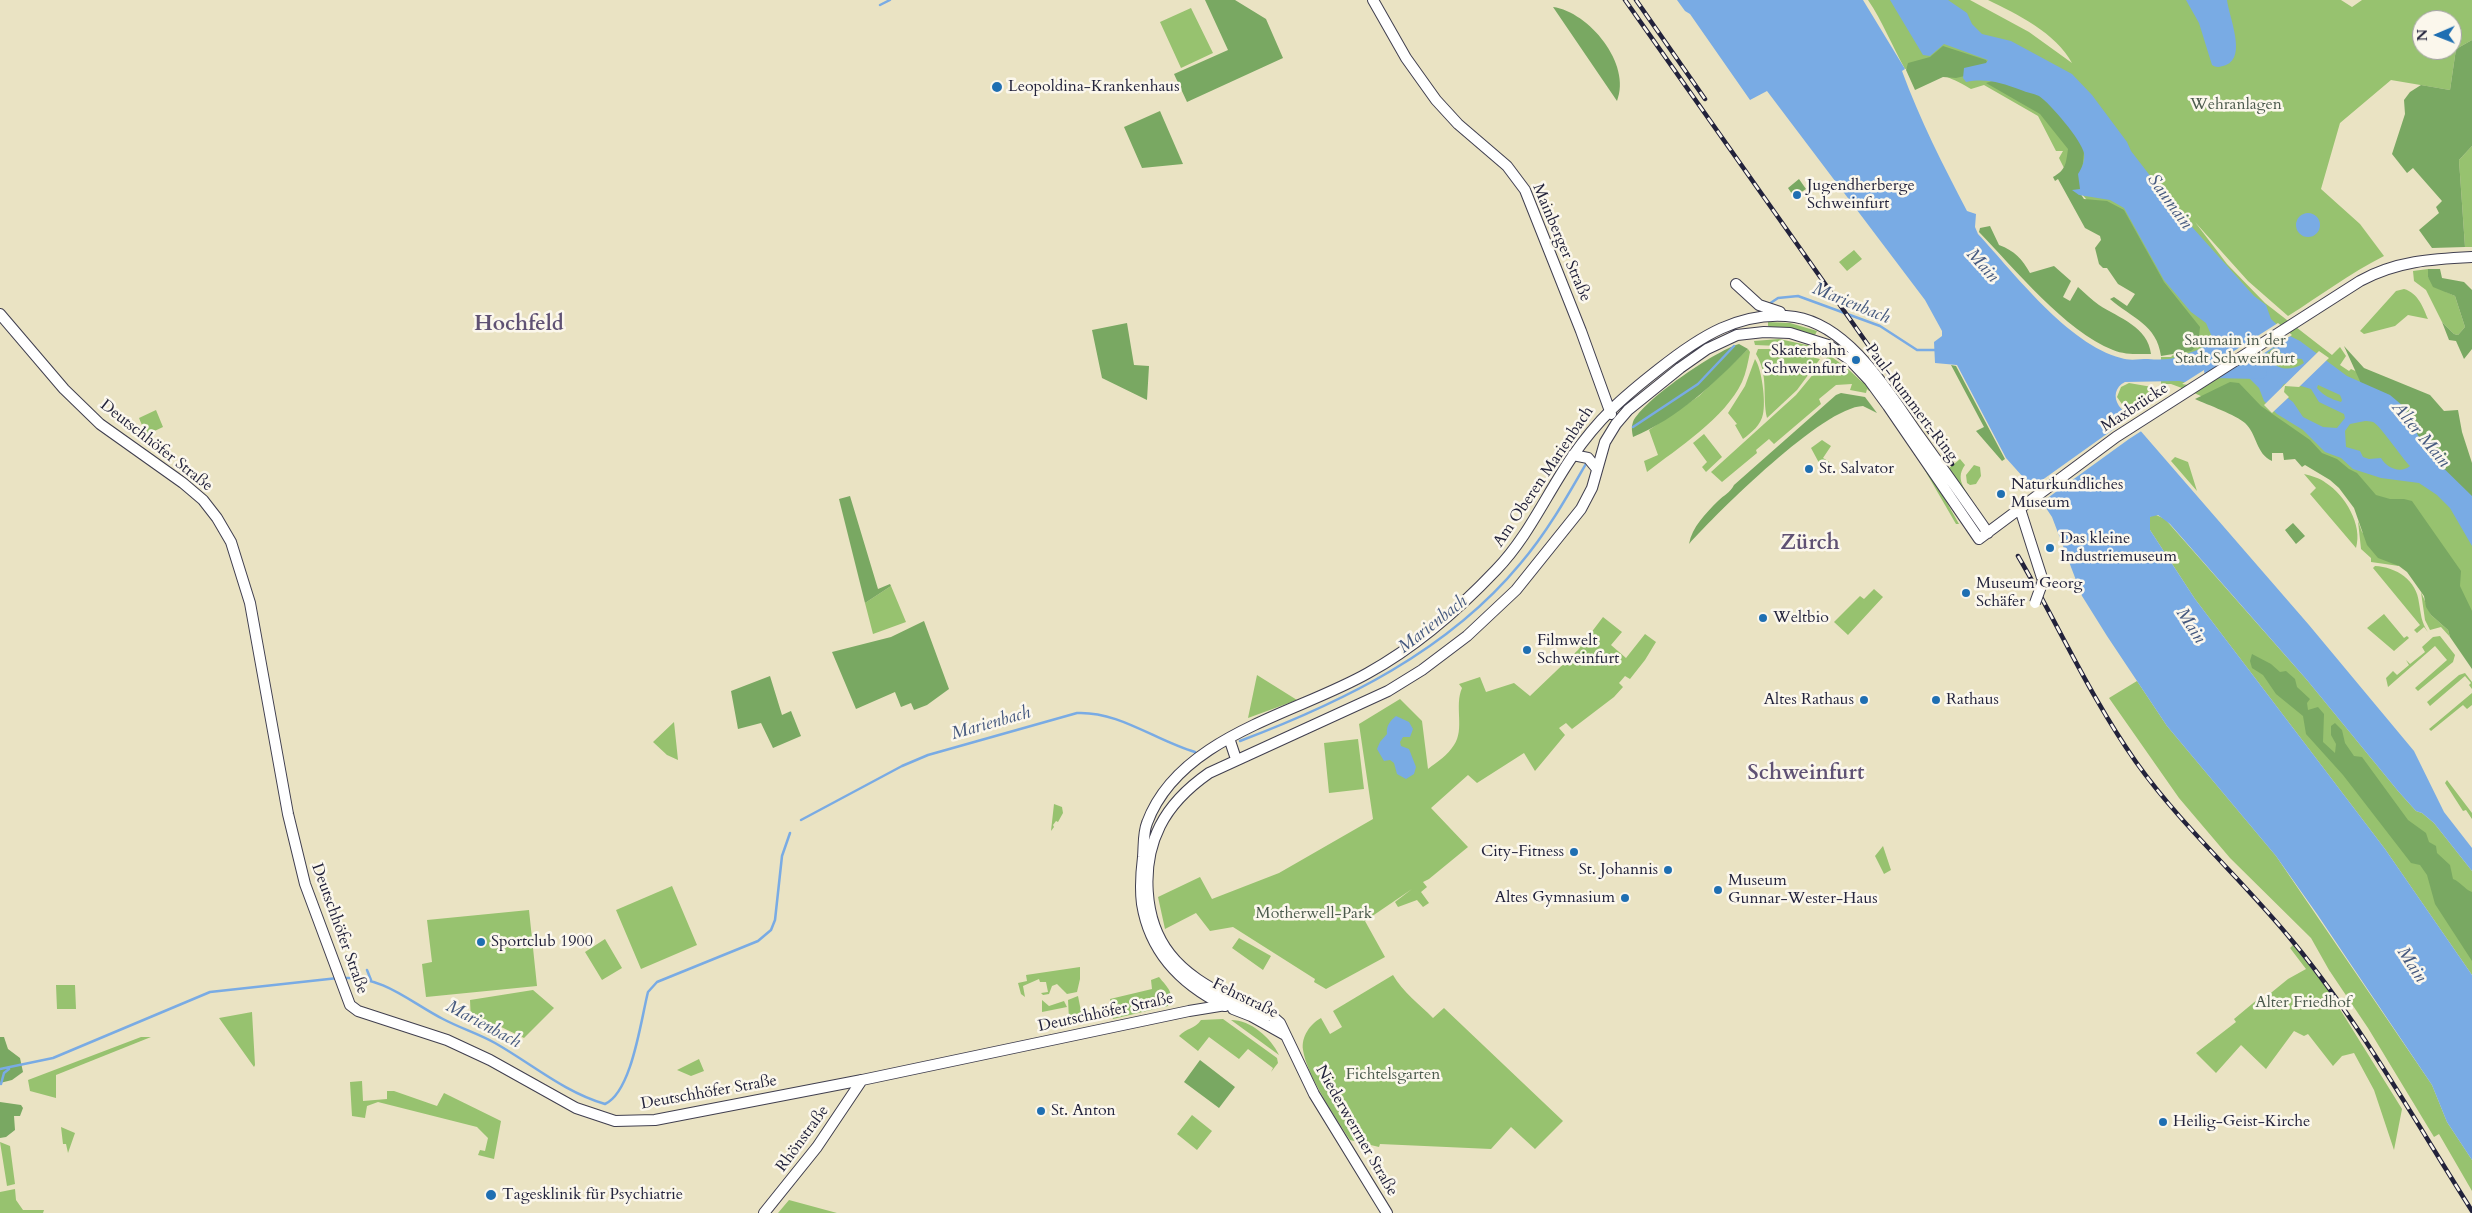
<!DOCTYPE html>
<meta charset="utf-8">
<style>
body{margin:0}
#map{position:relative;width:2472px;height:1213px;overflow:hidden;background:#eae3c3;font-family:Cardo,serif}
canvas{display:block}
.north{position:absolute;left:2412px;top:10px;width:50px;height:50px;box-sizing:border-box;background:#fbf7ec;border:1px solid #a4a2a5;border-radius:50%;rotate:269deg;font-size:14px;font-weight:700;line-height:20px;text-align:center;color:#22223b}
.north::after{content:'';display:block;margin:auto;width:18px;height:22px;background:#1f6fb2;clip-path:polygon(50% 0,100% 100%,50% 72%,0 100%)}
</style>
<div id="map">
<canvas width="2472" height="1213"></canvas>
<div class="north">N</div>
</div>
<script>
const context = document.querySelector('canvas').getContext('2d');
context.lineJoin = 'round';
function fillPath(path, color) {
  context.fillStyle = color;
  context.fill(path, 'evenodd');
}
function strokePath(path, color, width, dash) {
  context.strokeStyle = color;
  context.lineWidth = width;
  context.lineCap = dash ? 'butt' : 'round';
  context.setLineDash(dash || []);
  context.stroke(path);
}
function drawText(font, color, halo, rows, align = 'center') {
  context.font = font + ' Cardo,serif';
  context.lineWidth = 5;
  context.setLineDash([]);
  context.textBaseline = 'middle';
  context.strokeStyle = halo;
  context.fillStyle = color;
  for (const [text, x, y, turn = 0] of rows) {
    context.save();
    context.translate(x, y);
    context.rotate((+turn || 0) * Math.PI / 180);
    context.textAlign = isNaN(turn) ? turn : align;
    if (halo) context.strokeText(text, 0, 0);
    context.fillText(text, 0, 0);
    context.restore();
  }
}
fillPath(new Path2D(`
 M1868 0H1970L2029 32 2072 63C2056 33 2017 14 1988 0H2341L2352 7 2362 0H2472V40L2456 49 2450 90 2391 80 2340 123 2321 189 2360 224 2384 256C2350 273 2320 296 2288 316L2248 281 2195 222 2227 264 2265 303 2332 355 2340 347 2346 356 2340 365 2349 371 2351 369 2362 374 2472 477V646L2341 483 2231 410 2190 391 2171 384H2161V357H2171L2177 351 2086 199 2069 178 2059 158 2063 151H2056L2038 116 1984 85 1971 89C1956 80 1923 64 1905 69 1892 46 1883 22 1868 0ZM2422 20H2452V50H2422Z
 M1191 8 1213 53 1181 68 1160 22Z
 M2472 146V247H2465L2459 160Z
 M1854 250 1862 259 1847 271 1839 262Z
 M2428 269V277L2446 292 2455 296 2465 327 2458 335 2454 334 2442 322 2426 290 2414 281 2413 271Z
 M2404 289C2418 293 2423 307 2428 319L2408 315 2395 326 2364 334 2360 331 2396 291Z
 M1768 322 1790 323 1817 331 1815 335 1790 328 1770 327 1768 326Z
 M1842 334 1865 354 1885 381 1869 391 1867 389 1866 393 1850 390 1852 384 1836 385 1819 399 1821 404 1774 444 1769 439 1756 450 1757 453 1722 482 1711 472 1796 395 1829 355 1847 368 1863 383 1853 370 1832 352Z
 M1779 339 1807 345 1825 352 1822 357 1779 346 1755 345 1754 341Z
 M1748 349 1750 352C1748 362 1746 373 1742 382 1725 418 1678 448 1647 472L1644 461 1658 455 1649 430 1699 396Z
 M1758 349H1776L1820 359 1797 390 1767 418C1762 397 1769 375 1756 354Z
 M1755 359C1762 369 1766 402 1763 414 1761 425 1751 433 1743 439L1735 425 1737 424 1728 413 1745 386Z
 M2129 383 2152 387 2149 400 2133 405V407L2143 409 2131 417 2117 397 2121 387Z
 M156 410 163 427 146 435 139 418Z
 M1704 434 1722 457 1706 472 1702 467 1707 462 1693 443Z
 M1822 440 1831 446 1823 458 1834 465 1825 474 1811 448Z
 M1916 455 1934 480 1959 524H1956Z
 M2175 457 2188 462 2197 491 2171 461Z
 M1960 459 1965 465C1953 482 1969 491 1974 505L1948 469Z
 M1974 465 1980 467 1981 476 1976 484 1970 485 1967 483 1966 475Z
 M2304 474C2312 476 2320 478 2326 483 2345 495 2363 525 2356 548L2310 494 2316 488Z
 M2154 514 2165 519 2307 680 2398 791 2416 811 2422 813 2434 823 2472 871V975L2385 849 2195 599 2150 530V517Z
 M2358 521 2362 532 2399 566 2371 562V558L2361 549Z
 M2375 566C2396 567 2417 580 2419 603 2421 614 2421 622 2428 632L2424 627 2417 633 2414 630 2420 625 2373 568Z
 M891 586 906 622 873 634 865 603Z
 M1874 589 1883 597 1848 635 1834 622 1860 596 1864 599Z
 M2421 592 2431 615 2448 630 2450 637 2441 627 2430 630 2425 620Z
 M2384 614 2404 638 2407 636 2409 638 2394 651 2367 628Z
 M1603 617 1622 632 1611 645 1626 658 1645 634 1656 642 1645 660 1630 679 1625 676 1619 683 1623 687 1614 697 1572 729 1566 723 1559 728 1565 735 1535 771 1524 753 1477 783 1468 775 1431 808 1468 847 1429 879 1423 882 1427 887 1421 892 1429 903 1423 907 1417 900 1398 907 1395 902 1412 889 1365 921 1385 957 1326 989 1314 982 1315 979 1233 927 1210 931 1196 913 1165 929 1158 897 1200 877 1212 899 1279 873 1373 819 1359 724 1400 699 1422 721 1428 769C1437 762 1448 755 1454 745 1465 729 1454 706 1462 688L1459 684 1480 677 1486 692 1514 683 1530 696 1578 650Z
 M2440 636 2455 655 2453 662 2418 691 2415 688 2447 660 2435 646 2388 687 2386 678 2393 671 2397 675 2409 665 2406 660 2410 664 2425 652 2422 647 2433 637Z
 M2465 673 2472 682V689L2469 685 2471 683 2465 676 2430 706 2427 702 2459 675Z
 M1257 675 1297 700 1248 718Z
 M2137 681 2167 726 2276 856 2432 1085 2447 1122 2472 1160V1191L2439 1134 2434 1137 2368 1028 2329 970 2311 938 2230 858 2179 798 2109 698Z
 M2472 693V705L2467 709 2463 705 2431 731 2429 729Z
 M674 722 678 760 667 755 653 742Z
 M1358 739 1364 789 1329 793 1324 743Z
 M2447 780 2472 813V819L2466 810 2463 811 2445 783Z
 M1054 804 1062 807 1063 813 1058 822 1056 821 1053 825 1054 827 1051 831Z
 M1883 846 1891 870 1884 874 1875 856Z
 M672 886 697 945 641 969 616 910Z
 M529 910 537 986 426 997 422 964 432 962 427 920Z
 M1239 938 1271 956 1263 970 1232 948Z
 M605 939 622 968 602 980 585 952Z
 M2293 945 2328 990 2402 1109 2394 1150 2374 1090 2354 1053 2342 1056 2333 1066 2308 1034 2304 1036 2294 1031 2266 1069 2241 1045 2216 1073 2196 1053 2236 1022 2234 1019 2258 999 2261 1001 2288 979 2306 969 2290 948Z
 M1080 967V979L1077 992 1067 994 1057 984 1052 986 1049 994 1043 995 1041 993 1048 992 1046 982H1040L1039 979 1023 986 1025 997 1021 994 1018 983 1027 981 1026 975Z
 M1393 975C1403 992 1419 1004 1433 1018L1444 1008 1563 1121 1535 1149 1511 1127 1491 1149 1380 1144 1379 1147 1350 1140C1336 1118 1307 1076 1303 1050 1301 1037 1310 1024 1321 1018L1330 1034 1342 1027 1333 1011Z
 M1159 977C1167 987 1176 994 1168 1006L1113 1019 1110 999 1152 989 1151 980Z
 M56 985H75L76 1009H57Z
 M533 990 554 1008 524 1038 499 1026 471 1022 470 1000Z
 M1078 996 1082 1016 1069 1019 1068 1000Z
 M1042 1000 1049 1006 1064 1001 1067 1007 1042 1012Z
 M252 1012 255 1065 254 1067 219 1018Z
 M1223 1019 1277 1058 1278 1063 1271 1072 1273 1068 1248 1049 1239 1059 1209 1037 1198 1051 1179 1036C1186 1028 1195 1029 1201 1020Z
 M1231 1020C1251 1020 1271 1038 1279 1055Z
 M141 1037H151L56 1075V1098L30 1091 28 1080Z
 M699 1059 704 1071 691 1076 677 1070Z
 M362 1081 363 1101 387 1099V1091H394L437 1106 444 1093 501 1121 494 1159 478 1155 480 1150 485 1151 488 1138 477 1127 378 1102 367 1106 365 1118 352 1116 350 1082Z
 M1192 1115 1212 1131 1197 1150 1177 1134Z
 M61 1127 75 1133 68 1153 66 1144H63Z
 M0 1142 10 1146 15 1184 7 1186Z
 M15 1189 16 1200 23 1210H44L43 1213H0V1192Z
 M789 1200 837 1213H778Z`), '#97c26f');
fillPath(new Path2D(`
 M1205 0H1235L1266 19 1283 58 1187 102 1174 74 1228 50Z
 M1553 7C1589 12 1632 64 1617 101Z
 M2472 40V146L2459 160 2465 247 2432 248 2419 230 2439 213 2436 207 2442 201 2413 168 2407 173 2392 154 2405 114 2404 100 2410 92 2421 85 2450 90 2456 49Z
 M1943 46 1986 60 1988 64 1969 75 1956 78 1943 77 1915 90 1906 70 1908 63 1930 57Z
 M1995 80 2023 83 2086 130 2080 193 2084 199 2107 201 2124 210 2164 282 2200 327 2198 345 2191 351 2161 356C2157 325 2132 318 2110 299L2114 297 2127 306 2135 294 2118 284 2107 268H2103L2099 264 2095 248 2101 240 2100 236 2085 228 2058 179 2055 181 2053 177C2066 170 2066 163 2068 149L2040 114 1986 83Z
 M1160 111 1183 164 1142 168 1124 127Z
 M1799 179 1806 189 1794 197 1788 188Z
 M1990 226 1999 245C2015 251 2022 259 2030 273L2054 266 2071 281 2063 297 2070 301 2078 287C2085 293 2092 300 2099 305 2119 318 2148 327 2151 354 2138 354 2125 355 2113 350 2065 331 2015 269 1979 232L1980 228Z
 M2428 269H2440L2442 278 2464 282 2472 290V349L2464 359 2456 341 2449 340 2442 322 2454 334 2458 335 2465 327 2455 296 2433 287 2428 277Z
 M1127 323 1134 365 1149 366 1147 400 1102 378 1092 330Z
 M1739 344 1748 349C1714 384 1678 418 1633 437 1632 432 1631 427 1633 422 1643 400 1715 351 1739 344Z
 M2344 346 2364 368 2430 395 2444 411 2458 410 2462 432 2472 463V514L2364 390Z
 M1951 365 1956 366 2005 459 2002 461 1976 431 1984 427Z
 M2230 382 2239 383 2261 406 2310 440 2322 453 2337 459 2349 469 2357 473 2376 495 2390 499H2404L2412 501 2461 571 2460 586 2472 611V669L2450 637 2448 630 2431 615 2426 607 2424 596 2407 572 2399 566 2378 558 2367 545 2354 508 2339 488 2330 480 2305 465 2302 467 2295 459 2284 460 2283 453H2272V461C2256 454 2257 434 2245 423 2236 415 2208 405 2195 399Z
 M1841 393 1865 397 1877 413 1863 406C1823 407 1718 512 1689 544 1692 527 1706 513 1718 501 1724 495 1730 493 1734 485L1836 395Z
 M850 496 878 589 890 584 891 586 865 603 839 499Z
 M2293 523 2305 536 2296 544 2285 530Z
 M924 621 949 689 927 705 914 710 911 703 901 707 895 692 856 709 832 652 891 637Z
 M2252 654 2271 664 2280 672 2286 671 2295 679 2297 687 2310 699 2307 703 2308 710 2318 707 2324 714 2323 742 2335 753 2336 744 2331 735V726L2335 723 2342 730 2345 743 2354 756 2362 757 2408 820 2426 833 2429 842 2436 846 2437 853 2450 865 2453 879C2461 882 2464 889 2472 892V961L2435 904 2427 875 2420 865 2411 863 2343 775 2306 734 2303 716 2276 694 2263 675 2252 668 2250 661Z
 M770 676 782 715 791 711 801 736 773 748 761 723 738 729 731 691Z
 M0 1037H4L8 1049 20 1058 23 1072 12 1080 0 1083Z
 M1200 1060 1235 1087 1219 1108 1184 1082Z
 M0 1102 21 1105 23 1108 20 1116H14L15 1130 6 1137 0 1138Z`), '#79a862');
fillPath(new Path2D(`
 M1677 0H1863L1905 69 1902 71C1920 120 1943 165 1967 211L1976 214 1975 227 1978 234C2015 274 2068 344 2121 358 2129 361 2139 359 2148 359 2160 360 2170 360 2181 356 2194 351 2206 349 2212 337L2206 323 2191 312 2164 280 2124 208 2110 200 2079 195 2072 190 2080 189 2078 174C2082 168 2085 161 2084 153 2082 141 2050 103 2039 96 2033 93 2027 93 2021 90 2001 83 1987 78 1966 82L1963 78 1964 68 1986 63 1988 60 1944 44 1930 56 1923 55 1890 0H1948L1967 13 1972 24 1982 34 2011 41 2072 74 2092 95 2127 142 2131 151 2175 208 2254 296 2266 305 2271 319 2288 335 2300 341 2347 376 2390 395 2403 406 2426 451 2472 496V546L2450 508 2437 495 2419 483 2381 478 2353 469 2341 458 2325 452 2303 430 2277 414 2264 401 2259 388 2243 372 2234 369 2188 383 2179 381 2125 382C2115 387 2113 397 2119 406L2309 625 2414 751 2444 812 2472 848V871L2434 823 2422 813 2416 811 2398 791 2307 680 2170 524 2158 515 2150 517V530L2195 599 2385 849 2472 975V1160L2447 1122 2432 1085 2317 914 2276 856 2167 726 2107 636 2082 596 2052 517 2032 487 2006 458 1957 365 1935 363 1934 342 1942 336V331L1925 300 1767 91 1750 100 1690 14 1685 11ZM2274 348 2288 358 2302 359 2304 363C2290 372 2278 370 2267 358V353ZM2291 383 2311 389 2319 402 2344 414 2345 418 2337 428 2323 427 2303 417 2293 402 2281 393V388L2284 384ZM2318 385 2340 395 2342 400 2341 402C2331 399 2324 396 2317 388ZM2365 421C2367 421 2370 421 2373 422 2379 424 2402 458 2410 466 2400 474 2387 468 2381 458L2369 459 2363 457 2360 451 2346 447 2345 431 2350 424Z
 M2186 0H2227C2229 17 2247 57 2226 65 2221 67 2216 68 2212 65L2199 23Z
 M2296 225a12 12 0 1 1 24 0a12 12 0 1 1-24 0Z
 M1396 716 1409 722 1413 729 1410 737H1403L1400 742 1401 746 1409 749 1416 767 1414 774 1406 779 1397 774 1394 763 1390 760 1384 761 1377 749 1380 742 1387 734C1386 726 1390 721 1396 716Z`), '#79abe4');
fillPath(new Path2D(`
 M2278 323 2292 335 2235 372 2220 373 2188 385 2182 384Z
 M2319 351 2329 358 2299 387 2285 386 2284 392 2289 397 2272 413 2264 405Z
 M2132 416 2145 432 2143 430 2129 439 2042 502 2031 488Z`), '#eae3c3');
strokePath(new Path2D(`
 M880 5 890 0
 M1769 304 1778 298 1798 296 1880 326 1917 350H1936
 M1633 427 1698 384 1734 346
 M1240 741C1343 702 1448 651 1520 564 1546 534 1567 497 1587 462
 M801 820 902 766 928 755 1077 713C1119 711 1156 741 1195 752
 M367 970 371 980
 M344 978C383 976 410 1002 443 1019 460 1028 479 1034 495 1043 532 1064 564 1092 605 1104 632 1092 641 1019 648 992L657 982 758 941 771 930 775 920 782 856 790 833
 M0 1069 53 1058 210 992 338 978
 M1 1084 4 1073 9 1069`), '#79abe4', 2.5);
strokePath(new Path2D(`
 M2211 371 2260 372`), '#79abe4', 14);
const secondary = new Path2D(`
 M1373 0 1406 58 1436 100 1458 124 1507 166 1525 190 1581 331 1611 414
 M1736 284 1759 305 1780 312
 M0 314 64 389 100 424 183 483 203 500 217 518 231 542 250 603 288 814 305 884 350 1005 358 1011 447 1040 490 1060 576 1108 615 1121 655 1120 862 1080
 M1573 455 1588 458 1597 469
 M2020 509 2043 581
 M1229 738 1236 759
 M1238 1003C1213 989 1188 977 1170 954 1143 920 1141 864 1160 826 1171 804 1189 787 1209 773L1388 691 1422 670 1467 636 1516 590 1581 509 1592 488 1605 442 1616 424 1628 410 1680 368 1707 349 1737 335 1764 332 1790 333 1828 345 1849 359 1869 380 1888 406 1979 539 2116 437 2360 281C2396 261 2432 259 2472 257
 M1225 1006C1182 985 1150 953 1142 904 1140 888 1141 873 1143 857 1144 845 1143 833 1147 823 1179 736 1296 714 1368 673 1417 646 1458 610 1496 570 1528 537 1546 495 1572 457 1599 418 1622 398 1659 369 1698 338 1741 309 1795 317 1851 326 1890 395 1920 437 1943 469 1966 501 1988 533`);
const primary = new Path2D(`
 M1233 1009 1251 1016 1285 1035
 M764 1213 817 1147 862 1080 1189 1011 1238 1003 1272 1016 1280 1023 1314 1094 1387 1213`);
strokePath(secondary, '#403f4f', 12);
strokePath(primary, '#403f4f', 12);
strokePath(secondary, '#fff', 10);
strokePath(primary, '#fff', 10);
const rail = new Path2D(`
 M1625 0 1952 464
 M1636 0 1705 99
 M2018 556C2058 624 2090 697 2136 762 2183 828 2244 881 2294 943 2362 1026 2415 1121 2472 1211`);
strokePath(rail, '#22223b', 4.5);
strokePath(rail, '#fbf7ec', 2.5, [8]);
const secondaryBridge = new Path2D(`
 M2035 603 2043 581`);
strokePath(secondaryBridge, '#403f4f', 12, []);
strokePath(secondaryBridge, '#fff', 10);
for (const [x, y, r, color] of [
 [997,87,6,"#1f6fb2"],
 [1797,195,5,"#1f6fb2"],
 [1856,360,5,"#1f6fb2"],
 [1809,469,5,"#1f6fb2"],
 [2001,494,5,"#1f6fb2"],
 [2050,548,5,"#1f6fb2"],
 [1966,593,5,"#1f6fb2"],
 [1763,618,5,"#1f6fb2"],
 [1527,650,5,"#1f6fb2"],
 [1864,700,5,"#1f6fb2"],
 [1936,700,5,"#1f6fb2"],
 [1574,852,5,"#1f6fb2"],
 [1668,870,5,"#1f6fb2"],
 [1718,890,5,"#1f6fb2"],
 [1625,898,5,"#1f6fb2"],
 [481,942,5,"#1f6fb2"],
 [1041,1111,5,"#1f6fb2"],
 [2163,1122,5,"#1f6fb2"],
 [491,1195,6,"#1f6fb2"]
]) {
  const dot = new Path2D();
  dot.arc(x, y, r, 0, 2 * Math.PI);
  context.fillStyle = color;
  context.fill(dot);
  strokePath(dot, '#fbf7ec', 2);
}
drawText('16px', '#22223b', '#fbf7ec', [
 ["Leopoldina-Krankenhaus",1008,87],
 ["Jugendherberge",1807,186],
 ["Schweinfurt",1807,204],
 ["Skaterbahn",1846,351,"right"],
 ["Schweinfurt",1846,369,"right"],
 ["St. Salvator",1819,469],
 ["Naturkundliches",2011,485],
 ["Museum",2011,503],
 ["Das kleine",2060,539],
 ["Industriemuseum",2060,557],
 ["Museum Georg",1976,584],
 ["Schäfer",1976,602],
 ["Weltbio",1773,618],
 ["Filmwelt",1537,641],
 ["Schweinfurt",1537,659],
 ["Altes Rathaus",1854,700,"right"],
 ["Rathaus",1946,700],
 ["City-Fitness",1564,852,"right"],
 ["St. Johannis",1658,870,"right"],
 ["Museum",1728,881],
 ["Gunnar-Wester-Haus",1728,899],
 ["Altes Gymnasium",1615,898,"right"],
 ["Sportclub 1900",491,942],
 ["St. Anton",1051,1111],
 ["Heilig-Geist-Kirche",2173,1122],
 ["Tagesklinik für Psychiatrie",502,1195]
], 'left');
drawText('16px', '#4b5a4d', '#fbf7ec', [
 ["Wehranlagen",2236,105],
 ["Saumain in der",2235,341],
 ["Stadt Schweinfurt",2235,359],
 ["Motherwell-Park",1314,914],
 ["Alter Friedhof",2303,1003],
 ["Fichtelsgarten",1393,1075]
]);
drawText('16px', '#22223b', '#fbf7ec', [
 ["Mainberger Straße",1561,243,67],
 ["Paul-Rummert-Ring",1911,403,53],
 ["Maxbrücke",2135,408,-33],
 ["Deutschhöfer Straße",156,446,38],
 ["Am Oberen Marienbach",1544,477,-56],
 ["Deutschhöfer Straße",339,929,70],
 ["Fehrstraße",1245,999,26],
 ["Deutschhöfer Straße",1106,1013,-12],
 ["Deutschhöfer Straße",709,1093,-10],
 ["Niederwerrner Straße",1356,1131,60],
 ["Rhönstraße",803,1139,-54]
]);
drawText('italic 18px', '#45597f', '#fbf7ec', [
 ["Saumain",2169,202,54],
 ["Main",1982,266,48],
 ["Marienbach",1851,304,22],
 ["Alter Main",2420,435,50],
 ["Marienbach",1433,625,-38],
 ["Main",2190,626,57],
 ["Marienbach",991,724,-16],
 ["Main",2411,965,57],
 ["Marienbach",483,1025,28]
]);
drawText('bold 21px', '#5f5173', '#fbf7ec', [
 ["Hochfeld",519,325],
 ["Zürch",1810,544],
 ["Schweinfurt",1806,774]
]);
</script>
